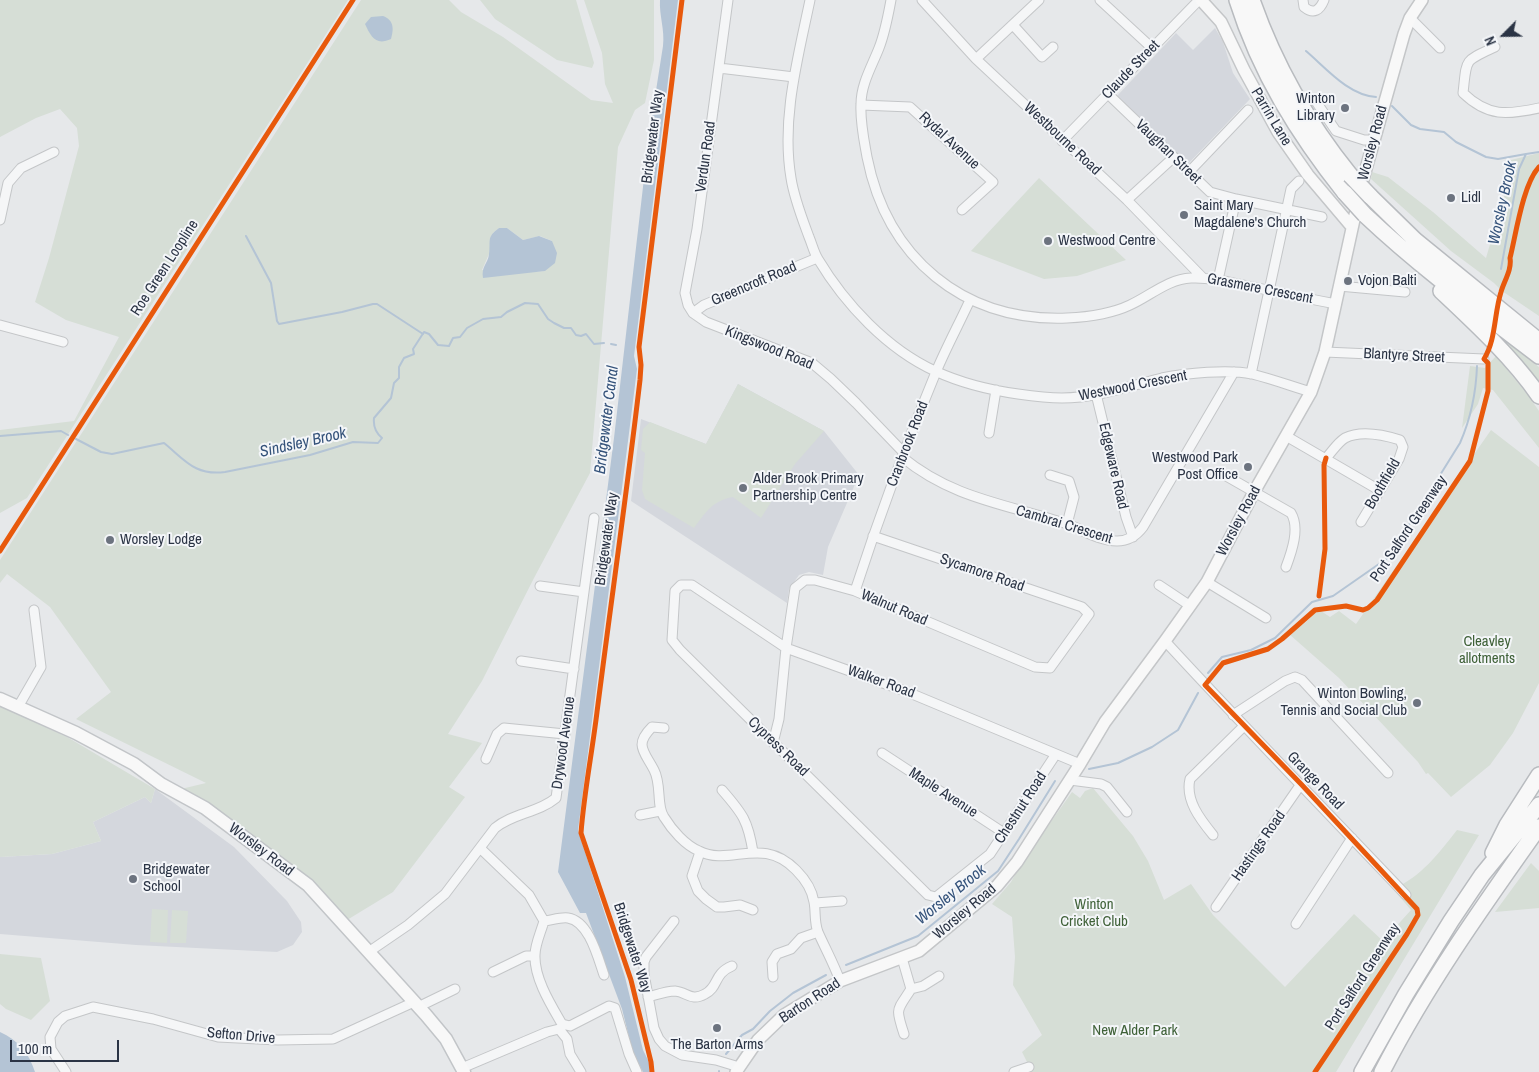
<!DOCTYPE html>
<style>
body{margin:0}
#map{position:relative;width:1539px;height:1072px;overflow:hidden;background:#e6e8ea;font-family:"Archivo Narrow",sans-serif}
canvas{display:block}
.north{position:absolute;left:1479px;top:10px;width:50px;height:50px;-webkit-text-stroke:4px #f4f6f9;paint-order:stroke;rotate:247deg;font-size:14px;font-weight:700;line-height:20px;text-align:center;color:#2b3445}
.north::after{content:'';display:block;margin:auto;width:18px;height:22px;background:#2b3445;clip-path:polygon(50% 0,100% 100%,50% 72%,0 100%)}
.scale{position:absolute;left:10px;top:1040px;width:109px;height:22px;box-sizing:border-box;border:2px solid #2b3445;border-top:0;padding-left:6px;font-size:15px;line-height:18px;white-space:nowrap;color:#2b3445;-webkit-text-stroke:4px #f4f6f9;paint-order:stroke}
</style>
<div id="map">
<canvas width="1539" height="1072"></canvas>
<div class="north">N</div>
<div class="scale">100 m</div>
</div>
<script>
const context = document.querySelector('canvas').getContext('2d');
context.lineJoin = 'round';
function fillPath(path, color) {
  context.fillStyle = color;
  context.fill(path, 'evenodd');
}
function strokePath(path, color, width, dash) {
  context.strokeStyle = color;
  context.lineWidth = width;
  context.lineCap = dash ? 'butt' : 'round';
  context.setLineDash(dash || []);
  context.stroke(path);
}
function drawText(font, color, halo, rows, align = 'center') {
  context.font = font + ' "Archivo Narrow",sans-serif';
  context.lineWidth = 4;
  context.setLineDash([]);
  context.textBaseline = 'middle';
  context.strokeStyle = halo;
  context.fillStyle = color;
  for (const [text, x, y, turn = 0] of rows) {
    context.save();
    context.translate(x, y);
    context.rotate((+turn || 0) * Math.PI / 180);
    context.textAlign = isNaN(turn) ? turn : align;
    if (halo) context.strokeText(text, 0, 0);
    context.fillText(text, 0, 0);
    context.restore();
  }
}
fillPath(new Path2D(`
 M1215 28 1223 42 1233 73 1250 99 1187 165 1117 96 1176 33 1193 50Z
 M738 384 824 431 859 475 828 547 823 575 809 572 799 575 789 589 787 603 631 501 641 419 706 444Z
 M155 789 234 847 287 901 301 922 302 932 293 945 277 952 136 945 0 934V857L52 854 101 841 93 822 145 797 151 803Z`), '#d4d7dd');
fillPath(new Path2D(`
 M0 0H348L27 498 0 513V430L74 421 119 337 66 320 35 302 49 258 79 146 77 128 60 109 36 118 0 137Z
 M361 0H449L461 12 503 37 591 100 613 103 605 84 602 53 584 0H654V60L645 103 635 110 618 147 590 473 534 578 482 681 448 734 482 743 449 787 465 797 393 892 347 920 181 789 206 783 76 719 111 692 50 607 7 574 0 583V560ZM499 228H507L523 240 540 236 552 241 545 271 517 273 482 270 489 254 493 233Z
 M480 0H576L594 63 592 68 557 60 495 19Z
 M1539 153V316L1502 291 1494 283 1451 251 1371 179 1372 172 1388 177 1433 212 1486 258 1510 176 1511 160Z
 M1039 178 1126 260 1077 276 1044 279 971 251Z
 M1486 326 1539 367V383Z
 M1496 356 1527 394 1539 411V448L1493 390 1483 388 1478 404 1462 428 1470 366 1485 368Z
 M738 384 824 431 795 464 761 518 733 497C712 501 706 512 694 528L645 499 642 490 645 453 641 450 643 429 650 422 706 444Z
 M1491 430 1539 467V683L1513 733 1490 765 1451 797 1428 773 1426 774 1418 762 1339 678 1289 634 1306 622 1316 611H1321L1330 617 1339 611 1356 624Z
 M0 706 67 737 155 789 151 803 145 797 93 822 101 841 52 854 0 857Z
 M1093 788 1133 836 1148 861 1164 900 1191 884 1213 915 1285 987 1354 914 1383 941 1411 910 1393 889C1422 876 1438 854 1457 830L1479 835 1336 1072H1032L1022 1052 1042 1035 1013 985 1015 957 1012 917 992 904 1011 882 1021 864 1072 792 1080 798 1085 791Z
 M1531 863 1539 871V908L1495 912Z
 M152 909 168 910 167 943 150 942Z
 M172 910 188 911 186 943H170Z
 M0 954 41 958 50 1001 31 1020 6 1009 0 1004Z`), '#d6ded6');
fillPath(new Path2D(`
 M660 0H678L634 356 637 369 628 441 578 830 625 977 643 1050 649 1062 650 1072H643L633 1053 622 1009 586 913H580L558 872 614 438 649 135 663 46C665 29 659 16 660 0Z
 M383 16C394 20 394 29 391 39 376 46 371 37 365 24L371 17Z
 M499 228H507L523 240 539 236 552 241 557 253 555 263 545 271 483 278C481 266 488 264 489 254 491 241 486 237 499 228Z
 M0 1032C18 1040 29 1053 35 1072H0Z`), '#b4c4d5');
strokePath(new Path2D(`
 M1306 51C1326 68 1348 95 1376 97
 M1392 106 1411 125 1420 129 1444 132 1456 142 1486 157 1498 159 1526 154
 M246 236 271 283 277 321 279 324 342 312 373 304H377L423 334
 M1501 269 1519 169 1526 154 1539 152
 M611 344 616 345
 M0 436 61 431 68 435
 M76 439 101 452 112 454 164 443C185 460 195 476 225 472L310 455 353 442 378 443 382 438C376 433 373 427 374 418L391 398 394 383 399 378V367L404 358 414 354 413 349 424 332 429 334 438 345 449 346 453 338 460 337 467 328 483 319 501 317 507 312 525 303 538 304 548 319 554 323 564 328H571L576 335 581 336 586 334 594 344 604 343
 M1208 673 1222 657 1251 650 1275 638 1312 602 1333 596 1389 557 1460 443C1471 418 1476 393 1477 366
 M1089 769 1118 763 1152 747 1178 730 1198 693
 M846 965 918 936 998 871 1019 839 1055 781
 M726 1054 742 1035 753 1029 770 1011 793 993 826 975
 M719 1072V1071`), '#b4c4d5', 2);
const minor = new Path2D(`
 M728 0 697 229 685 293 688 305 693 313 706 322 812 363 831 379 856 403 904 453
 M810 0C798 58 781 119 791 178 794 198 802 218 809 237 812 244 814 253 818 259 845 304 887 349 935 371 961 383 989 390 1018 394 1032 396 1047 398 1062 398 1096 398 1130 386 1162 378 1186 373 1229 369 1252 374 1272 379 1291 386 1311 392
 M891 0C888 16 885 33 879 48 872 66 861 84 861 104 860 122 864 140 867 157 887 258 963 322 1067 318 1089 317 1111 314 1130 305 1150 296 1168 279 1191 278 1214 277 1236 284 1258 288 1284 294 1310 299 1336 304
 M922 0 976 59 1127 200 1203 278
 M1100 0 1152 48
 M1303 0 1304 7C1314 15 1320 10 1324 0
 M1410 18 1440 48
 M1013 25 1042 57 1053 47
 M1495 47C1463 62 1467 58 1463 93 1488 117 1507 115 1539 108
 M976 59 1039 0
 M719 68 794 77
 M1108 94 1210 192 1236 199 1322 217
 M1317 103 1336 131 1364 140H1373
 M861 105 910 107 993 182 962 210
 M1062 141 1199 0
 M1189 172 1248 110
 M1127 200 1174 157
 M0 220 8 183 21 168 54 152
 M1218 280 1236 199
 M1339 286 1405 292
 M693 313 704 305 817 258
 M0 325 63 342
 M1325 352 1484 359
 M1251 374 1291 189 1299 181
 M1096 394 1126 517 1133 537
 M989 433 996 390
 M1286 436 1379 490
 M902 457C953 499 1007 504 1067 524 1083 530 1099 541 1117 541 1128 541 1137 535 1143 527L1234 372
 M1326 458C1332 452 1337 443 1345 438 1361 430 1384 435 1400 440L1403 447 1399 459 1361 522
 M1221 473 1291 513C1300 528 1292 551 1286 567
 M1050 475 1069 481 1074 497 1067 524
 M1207 582 1266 618
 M1159 585 1189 605
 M540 586 584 592
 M855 591C879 517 906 444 936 372 946 348 959 324 970 300
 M1165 641C1244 727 1326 811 1406 895
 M521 661 574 669
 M18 707 41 667 34 610
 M1233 715 1285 681 1295 677 1302 680 1388 773
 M664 728 652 727C634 745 644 751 654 770 662 785 656 806 664 817 672 830 685 845 699 851 730 867 762 835 796 870 804 878 812 889 814 902 816 912 814 922 818 932 825 948 834 964 840 981
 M773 743 779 719 786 648 795 588 805 580H815L855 591 1035 667 1050 668 1089 614 1082 607 873 536
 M882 753 1004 833
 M1056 754 990 854 936 897 928 895 680 650 672 640 675 591 681 585H692L786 648 905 691 1056 754 1080 764
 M486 759 497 734 504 728 565 734
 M1070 780 1101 784 1107 787 1127 812
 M722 790C743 814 748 821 753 852
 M640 815 660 811
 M1213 835C1200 819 1185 800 1190 779L1244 726
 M481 849 529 895 544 921C541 932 535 944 535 955 534 978 551 1005 562 1024L570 1026 609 1006 615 1008 629 1054 637 1072
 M700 852 692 876 698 891 706 899 717 907H724L740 905 753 910
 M815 903 842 901
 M1216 907 1301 784
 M544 921C552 920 561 917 568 918 589 921 598 958 604 975
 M674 921 646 957 644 962V974L654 1028 659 1039 665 1046 682 1055 716 1060 739 1067
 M1296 924 1352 838
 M370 951 408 925 445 894 495 828C513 813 538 813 556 798L594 518
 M902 958 911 989
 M493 972 526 956H534
 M773 977 772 962 777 954 791 949 801 938 818 932
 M648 997C656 995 666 991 675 991 687 992 691 1002 705 994 719 987 713 974 732 966
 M418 1007 455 989
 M904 1034C895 1007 897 1011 911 989L923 986 939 976
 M462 1068 547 1032 559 1029 567 1039 570 1054 581 1072
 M66 1072 51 1049 50 1037 58 1022 65 1016 93 1007 153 1019 218 1037 278 1040 333 1039 414 1002
 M1014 1072 1029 1067`);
const secondary = new Path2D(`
 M1201 0 1221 22 1244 70 1278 132 1308 175 1352 227
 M736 1072 758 1040 784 1015 840 981 919 951 997 886 1017 862 1080 764 1105 722 1165 641 1207 582 1254 492 1311 392 1325 352 1362 183 1404 34 1410 18 1422 0`);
const primary = new Path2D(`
 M0 699 76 733 134 764 161 784 205 808 308 885 426 1015 446 1039 464 1072`);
const motorway = new Path2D(`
 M1237 0C1260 73 1298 134 1345 193
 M1252 0C1274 63 1308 123 1350 175
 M1370 196 1415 240 1539 341
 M1365 215C1419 266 1480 311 1539 356
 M1441 291C1474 322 1513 358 1539 396
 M1493 853 1507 825 1539 775
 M1362 1072 1406 994 1451 921 1482 875 1539 805
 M1382 1072C1426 986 1483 906 1539 827`);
strokePath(minor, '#c4c6c8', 11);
strokePath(secondary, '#c4c6c8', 14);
strokePath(primary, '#c2c5c8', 15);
strokePath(motorway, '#b8bbbf', 18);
strokePath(minor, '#f5f6f7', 9);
strokePath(secondary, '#f8f8f8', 11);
strokePath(primary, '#f8f8f8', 12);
strokePath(motorway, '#f8f8f8', 15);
const motorwayBridge = new Path2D(`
 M1350 175 1370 196
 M1345 193 1365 215`);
strokePath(motorwayBridge, '#b8bbbf', 18, []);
strokePath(motorwayBridge, '#f8f8f8', 15);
strokePath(new Path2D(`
 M0 551 353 0
 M1319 596 1325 549 1324 465 1326 458
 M652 1072 651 1062 631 980 581 833C584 793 592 753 597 712 611 602 627 491 640 380L641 365 639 347 682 0
 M1315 1072 1407 934 1418 915 1417 909 1301 784 1205 685 1223 663 1268 649 1282 639 1315 610 1346 606 1363 610 1368 608 1377 600 1470 461 1488 391V363L1484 359C1496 340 1494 314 1501 292 1504 281 1512 270 1510 258 1516 234 1523 184 1539 167`), '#e8590c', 5);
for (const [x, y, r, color] of [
 [1345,108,5,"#6c737f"],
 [1451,198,5,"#6c737f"],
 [1184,215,5,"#6c737f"],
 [1048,241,5,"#6c737f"],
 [1348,281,5,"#6c737f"],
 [1248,467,5,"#6c737f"],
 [743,488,5,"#6c737f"],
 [110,540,5,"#6c737f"],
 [1417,703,5,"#6c737f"],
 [133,879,5,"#6c737f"],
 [717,1028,5,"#6c737f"]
]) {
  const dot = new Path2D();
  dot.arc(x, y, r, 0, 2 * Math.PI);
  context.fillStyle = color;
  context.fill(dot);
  strokePath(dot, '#f4f6f9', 2);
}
drawText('15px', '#2b3445', '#f4f6f9', [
 ["Claude Street",1131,70,-46],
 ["Parrin Lane",1271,117,59],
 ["Bridgewater Way",653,137,-83],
 ["Westbourne Road",1062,139,43],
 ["Rydal Avenue",949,141,43],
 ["Worsley Road",1373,143,-75],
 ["Vaughan Street",1168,152,44],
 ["Verdun Road",706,157,-82],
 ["Roe Green Loopline",165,268,-57],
 ["Greencroft Road",754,284,-23],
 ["Grasmere Crescent",1260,289,11],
 ["Kingswood Road",769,348,22],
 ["Blantyre Street",1404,356,3],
 ["Westwood Crescent",1133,386,-11],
 ["Cranbrook Road",908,444,-69],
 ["Edgeware Road",1113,466,77],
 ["Boothfield",1383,484,-60],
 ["Worsley Road",1239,521,-62],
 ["Cambrai Crescent",1064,525,17],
 ["Port Salford Greenway",1409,529,-56],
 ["Bridgewater Way",607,539,-82],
 ["Sycamore Road",982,573,19],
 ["Walnut Road",894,608,23],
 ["Walker Road",881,682,20],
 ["Drywood Avenue",564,743,-82],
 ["Cypress Road",778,747,44],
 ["Grange Road",1315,781,46],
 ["Maple Avenue",943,793,33],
 ["Chestnut Road",1021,808,-57],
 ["Hastings Road",1259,846,-55],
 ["Worsley Road",261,850,37],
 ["Worsley Road",965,912,-40],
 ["Bridgewater Way",632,948,72],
 ["Port Salford Greenway",1363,977,-57],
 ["Barton Road",810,1001,-33],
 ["Sefton Drive",241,1036,5]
]);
drawText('15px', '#2b3445', '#f4f6f9', [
 ["Winton",1335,99,"right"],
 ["Library",1335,116,"right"],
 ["Lidl",1461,198],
 ["Saint Mary",1194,206],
 ["Magdalene's Church",1194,223],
 ["Westwood Centre",1058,241],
 ["Vojon Balti",1358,281],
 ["Westwood Park",1238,458,"right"],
 ["Post Office",1238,475,"right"],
 ["Alder Brook Primary",753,479],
 ["Partnership Centre",753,496],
 ["Worsley Lodge",120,540],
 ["Winton Bowling,",1407,694,"right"],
 ["Tennis and Social Club",1407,711,"right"],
 ["Bridgewater",143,870],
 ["School",143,887],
 ["The Barton Arms",717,1045,"center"]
], 'left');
drawText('15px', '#3f6138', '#f4f6f9', [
 ["Cleavley",1487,642],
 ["allotments",1487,659],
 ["Winton",1094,905],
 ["Cricket Club",1094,922],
 ["New Alder Park",1135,1031]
]);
drawText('italic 16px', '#34527a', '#f4f6f9', [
 ["Worsley Brook",1503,203,-78],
 ["Bridgewater Canal",607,420,-83],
 ["Sindsley Brook",303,443,-13],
 ["Worsley Brook",951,895,-39]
]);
</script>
